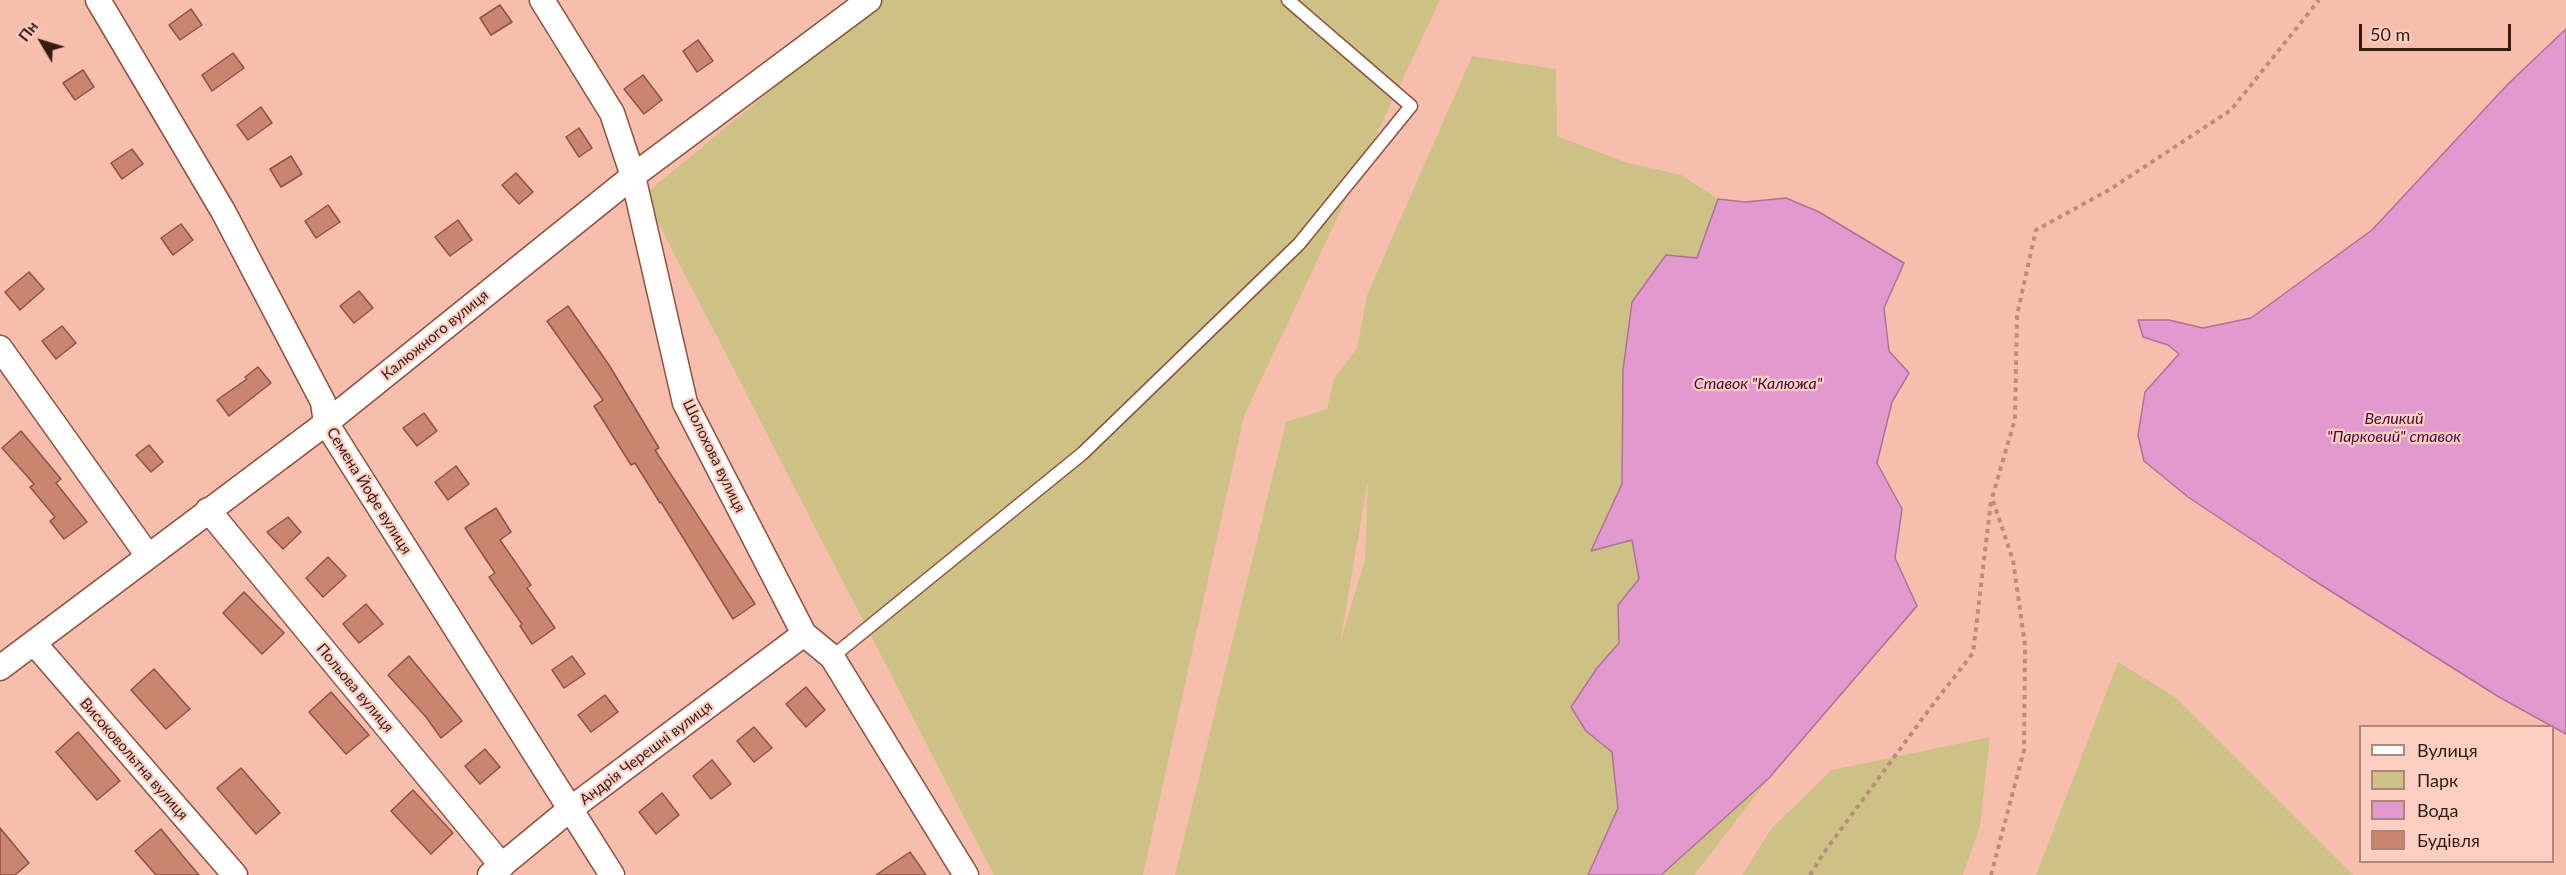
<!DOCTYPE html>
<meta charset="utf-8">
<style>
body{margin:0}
#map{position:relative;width:2566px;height:875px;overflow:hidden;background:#f8bead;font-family:Lato,sans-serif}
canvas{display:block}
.legend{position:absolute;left:2359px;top:725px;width:195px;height:138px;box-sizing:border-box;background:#fccfc2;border:2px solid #ad877c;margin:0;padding:8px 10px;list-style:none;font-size:18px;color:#361b13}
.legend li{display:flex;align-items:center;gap:12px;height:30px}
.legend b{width:30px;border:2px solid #ad877c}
.north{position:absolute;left:12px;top:12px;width:60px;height:60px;-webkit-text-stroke:4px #fccfc2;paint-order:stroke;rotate:308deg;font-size:16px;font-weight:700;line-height:24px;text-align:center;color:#361b13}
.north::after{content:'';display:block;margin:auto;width:21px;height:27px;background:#361b13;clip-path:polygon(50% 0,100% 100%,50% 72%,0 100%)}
.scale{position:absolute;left:2359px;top:24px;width:152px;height:27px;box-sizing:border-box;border:3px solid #361b13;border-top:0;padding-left:8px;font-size:18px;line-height:21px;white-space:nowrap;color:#361b13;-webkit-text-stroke:4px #fccfc2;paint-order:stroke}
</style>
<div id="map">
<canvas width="2566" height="875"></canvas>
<ul class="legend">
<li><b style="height:8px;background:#fff"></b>Вулиця</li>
<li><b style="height:16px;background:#cec185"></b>Парк</li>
<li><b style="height:16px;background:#e199ce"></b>Вода</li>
<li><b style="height:16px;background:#ca8571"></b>Будівля</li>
</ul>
<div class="north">Пн</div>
<div class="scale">50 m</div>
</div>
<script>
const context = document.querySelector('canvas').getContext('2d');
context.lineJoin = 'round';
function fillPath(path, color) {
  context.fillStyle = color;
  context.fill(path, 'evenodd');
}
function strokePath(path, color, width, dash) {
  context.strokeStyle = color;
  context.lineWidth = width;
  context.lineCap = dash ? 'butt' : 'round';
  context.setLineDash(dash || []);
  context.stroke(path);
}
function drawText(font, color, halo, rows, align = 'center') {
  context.font = font + ' Lato,sans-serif';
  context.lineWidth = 4.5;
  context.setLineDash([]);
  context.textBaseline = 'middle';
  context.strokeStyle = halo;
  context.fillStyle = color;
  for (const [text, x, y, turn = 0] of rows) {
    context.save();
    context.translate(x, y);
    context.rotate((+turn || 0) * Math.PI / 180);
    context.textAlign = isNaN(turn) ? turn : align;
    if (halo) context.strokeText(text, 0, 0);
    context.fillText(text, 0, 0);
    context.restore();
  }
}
fillPath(new Path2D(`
 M880 0H1440L1244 416 1143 875H994L644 195Z
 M1472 56 1556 69 1557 136 1625 162 1681 175 1718 199 1697 258 1632 302 1623 370 1622 485 1592 551 1632 540 1639 579 1618 605 1620 643 1597 668 1586 731 1612 752 1618 808 1588 875H1175L1286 422 1327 409 1334 379 1357 348 1367 295ZM1368 480 1365 559 1340 643Z
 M2118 662 2175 697 2353 875H2036Z
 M1990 737 1980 826 1963 875H1742L1771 829 1832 770Z
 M1769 778 1694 875H1661Z`), '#cec185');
const water = new Path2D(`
 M2566 29V734L2499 697 2310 578 2188 497 2144 461 2138 435 2145 392 2179 354 2168 345 2143 337 2138 320H2169L2203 328 2251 318 2372 230 2508 84Z
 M1786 198 1819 212 1904 263 1884 308 1889 351 1909 373 1892 402 1877 463 1902 509 1895 558 1917 606 1769 778 1661 875H1588L1618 808 1612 752 1586 731 1571 707 1597 668 1619 643 1618 605 1639 579 1632 540 1591 551 1622 484 1623 370 1632 302 1666 255 1697 258 1718 199 1745 202Z`);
fillPath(water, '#e199ce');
strokePath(water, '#ae7396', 1.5);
const building = new Path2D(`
 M500 5 512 22 491 35 480 18Z
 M191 9 202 25 180 40 169 25Z
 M698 40 713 61 697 72 683 51Z
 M233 53 244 68 212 91 202 75Z
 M83 70 94 87 75 100 63 83Z
 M643 75 662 100 644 114 624 89Z
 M261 107 272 123 248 140 237 125Z
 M579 128 592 148 579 157 566 137Z
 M132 149 143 164 122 179 111 163Z
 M291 156 302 174 281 187 270 169Z
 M516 173 533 192 519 204 502 185Z
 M328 205 340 222 316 238 305 221Z
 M458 220 472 240 450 256 435 237Z
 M181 224 193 240 173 255 161 238Z
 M29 272 44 289 20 310 5 292Z
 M359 291 373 308 354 323 340 306Z
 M568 306 609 365 659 448 655 450 755 604 733 619 661 502 660 503 635 463 631 465 606 425 594 406 603 400 547 321Z
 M62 326 76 343 56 359 42 341Z
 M258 367 271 383 229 416 217 400 247 379 245 377Z
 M424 413 437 431 417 446 403 428Z
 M21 431 61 479 56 483 87 522 64 539 50 521 55 517 30 487 34 484 2 448Z
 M149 445 163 462 151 472 136 455Z
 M456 466 469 484 448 500 435 482Z
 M496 508 511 532 500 540 531 585 527 588 555 628 532 644 520 626 522 624 489 577 495 573 465 528Z
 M288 517 301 532 283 549 267 532Z
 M328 557 346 576 323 597 306 578Z
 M244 592 284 633 262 654 223 613Z
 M366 604 383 624 359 643 343 624Z
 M409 656 462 721 441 738 426 717 388 675Z
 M572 656 585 674 564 688 552 670Z
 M154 669 190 709 166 729 131 690Z
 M806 687 825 710 806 727 786 704Z
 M331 692 369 735 346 754 309 712Z
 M605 695 618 712 591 732 578 715Z
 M754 727 772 748 754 762 737 741Z
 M78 732 120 781 97 800 56 752Z
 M485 749 500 767 480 784 465 766Z
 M712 760 731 784 711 799 693 776Z
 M241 768 280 813 256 834 217 788Z
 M413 790 453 833 431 854 391 811Z
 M662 793 679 815 656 834 639 812Z
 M0 828 29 863 15 875H0Z
 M161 829 182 855 199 875H156L135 851Z
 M910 852 926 875H876Z`);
fillPath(building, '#ca8571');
strokePath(building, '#925240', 1.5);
const lane = new Path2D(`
 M832 657 1083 453 1299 244 1411 106 1288 0`);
const street = new Path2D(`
 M98 0 223 211 323 402 326 423 612 875
 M542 0 612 113 633 176 685 403 804 634 832 657 966 875
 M0 348 148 556
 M208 510 502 866
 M34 643 235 875
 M0 668 326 423 633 176 869 0
 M490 875 569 810 804 634`);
strokePath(lane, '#8f4f3d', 15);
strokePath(street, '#8f4f3d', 27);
strokePath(new Path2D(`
 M1810 875 1825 851 1931 707 1973 653 1991 501
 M1991 875 2024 750 2025 645 2013 560 1992 498 2015 419 2017 315 2036 230 2109 190 2231 110 2319 0`), '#bc8c7e', 4, [4.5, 4.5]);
strokePath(lane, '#fff', 12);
strokePath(street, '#fff', 24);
drawText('15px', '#361b13', '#fccfc2', [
 ["Калюжного вулиця",435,335,-39],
 ["Шолохова вулиця",714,456,64],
 ["Семена Йофе вулиця",369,491,58],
 ["Польова вулиця",355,688,50],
 ["Андрія Черешні вулиця",646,753,-37],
 ["Високовольтна вулиця",134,759,49]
]);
drawText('italic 16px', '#48073d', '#fccfc2', [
 ["Ставок \"Калюжа\"",1758,384],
 ["Великий",2394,419],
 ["\"Парковий\" ставок",2394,437]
]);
</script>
